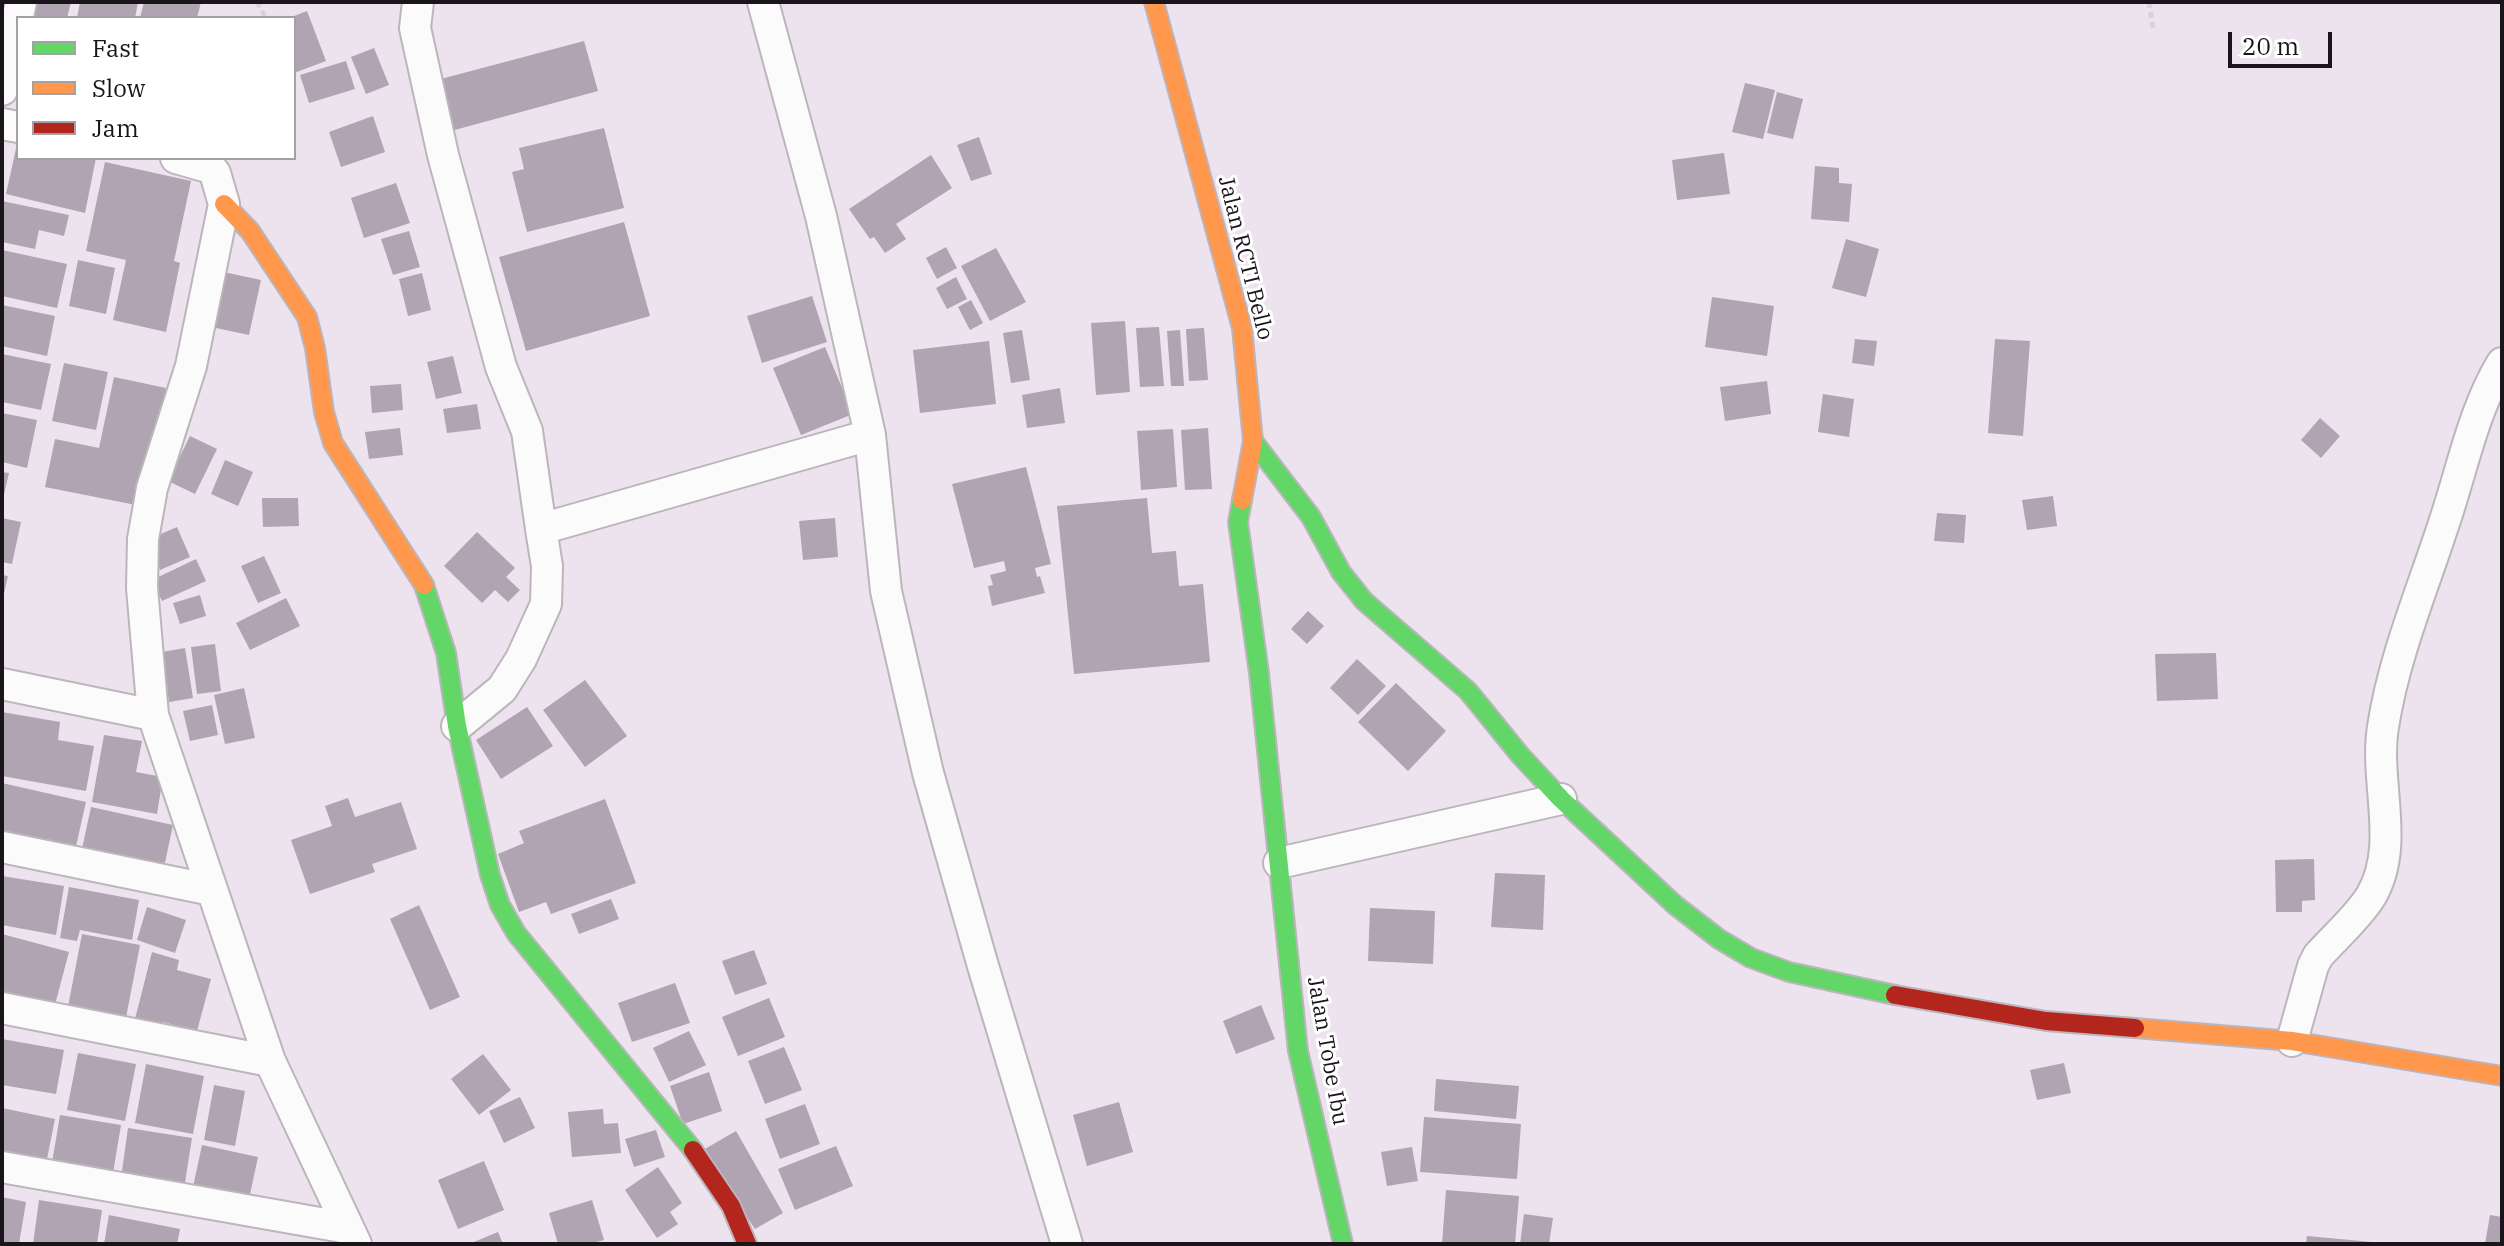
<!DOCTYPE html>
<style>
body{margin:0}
#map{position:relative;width:2504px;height:1246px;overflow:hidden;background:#ece3ee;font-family:"IBM Plex Serif",serif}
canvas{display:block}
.frame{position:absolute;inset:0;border:4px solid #1a141b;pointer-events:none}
.legend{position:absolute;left:16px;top:16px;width:280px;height:144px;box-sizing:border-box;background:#fff;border:2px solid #a3a1a4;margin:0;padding:10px 14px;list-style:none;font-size:24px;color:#1a141b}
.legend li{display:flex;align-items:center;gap:16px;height:40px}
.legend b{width:40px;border:2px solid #a3a1a4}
.scale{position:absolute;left:2228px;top:32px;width:104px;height:36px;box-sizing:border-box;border:4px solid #1a141b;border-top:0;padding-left:10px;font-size:24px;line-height:28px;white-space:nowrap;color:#1a141b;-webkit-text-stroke:6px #fff;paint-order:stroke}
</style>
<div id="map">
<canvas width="2504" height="1246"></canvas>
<div class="frame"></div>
<ul class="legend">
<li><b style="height:10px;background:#63d668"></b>Fast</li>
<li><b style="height:10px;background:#ff974d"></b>Slow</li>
<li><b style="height:10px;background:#b3261e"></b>Jam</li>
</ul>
<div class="scale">20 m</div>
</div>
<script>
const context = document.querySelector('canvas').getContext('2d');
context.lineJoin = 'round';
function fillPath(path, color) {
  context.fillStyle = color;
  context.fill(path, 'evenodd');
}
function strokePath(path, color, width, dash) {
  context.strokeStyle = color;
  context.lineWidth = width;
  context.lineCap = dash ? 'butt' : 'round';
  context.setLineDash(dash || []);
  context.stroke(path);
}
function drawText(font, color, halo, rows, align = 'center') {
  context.font = font + ' "IBM Plex Serif",serif';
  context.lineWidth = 6;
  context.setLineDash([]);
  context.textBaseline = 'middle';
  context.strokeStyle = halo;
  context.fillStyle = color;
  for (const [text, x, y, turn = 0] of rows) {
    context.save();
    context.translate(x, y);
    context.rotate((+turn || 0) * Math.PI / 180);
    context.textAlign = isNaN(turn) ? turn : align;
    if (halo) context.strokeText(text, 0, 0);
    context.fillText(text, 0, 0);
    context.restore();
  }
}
fillPath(new Path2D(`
 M32 2H71L67 18H29Z
 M80 2H138L135 18H77Z
 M144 2H201L197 18H140Z
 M307 11 326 61 294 73V16Z
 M584 41 598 91 451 131 437 80Z
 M374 48 389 85 366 94 351 57Z
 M346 61 355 89 309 103 300 75Z
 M1745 83 1775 90 1763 139 1732 132Z
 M1777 92 1803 99 1793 139 1767 133Z
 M373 116 385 152 341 167 329 132Z
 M604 128 624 208 527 232 512 172 524 169 519 148Z
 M979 137 992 174 971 181 957 145Z
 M17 144 18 158H96L85 213 6 194Z
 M1724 153 1730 194 1677 200 1672 160Z
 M931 155 952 188 896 224 906 239 885 253 874 237 870 239 849 209Z
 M105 162 191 181 174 261 180 263 166 332 113 320 126 260 86 251Z
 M1815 166 1839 168V183L1852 184 1849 222 1811 219Z
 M396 183 410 223 364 238 351 198Z
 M2 201 69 215 64 236 39 230 35 249 2 242Z
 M624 222 650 316 526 351 499 257Z
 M409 231 420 267 393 275 381 239Z
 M1846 239 1879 249 1866 297 1832 288Z
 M946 247 957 268 937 279 926 258Z
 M996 248 1026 302 990 321 961 266Z
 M2 250 67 264 57 308 2 296Z
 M78 260 115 268 106 314 69 306Z
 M214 270 261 280 249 335 202 325Z
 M422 273 431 310 408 316 399 279Z
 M956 277 967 299 947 309 936 288Z
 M812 296 827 342 762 363 747 316Z
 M1712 297 1774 306 1767 356 1705 347Z
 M971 300 983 323 970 330 958 307Z
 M2 305 55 316 47 356 2 346Z
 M1125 321 1130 392 1096 395 1091 323Z
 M1159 327 1164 386 1140 387 1136 328Z
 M1204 328 1208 380 1189 381 1186 329Z
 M1022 330 1030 380 1011 383 1003 333Z
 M1180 330 1184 386H1171L1167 331Z
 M1855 339 1877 341 1874 366 1852 363Z
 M1995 339 2030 341 2023 436 1988 433Z
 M989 341 996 404 920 413 913 350Z
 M825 347 853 414 801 435 773 368Z
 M2 354 51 364 41 410 2 402Z
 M453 356 462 393 436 399 427 362Z
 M64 363 108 372 96 430 52 421Z
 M114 377 166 388 141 506 45 487 55 439 99 448Z
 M1767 381 1771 414 1725 421 1720 387Z
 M401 384 403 410 372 413 370 386Z
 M1060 388 1065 423 1027 428 1022 395Z
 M1823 394 1854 399 1849 437 1818 432Z
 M477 404 481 429 447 433 443 409Z
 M2 413 37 420 27 468 2 462Z
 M2320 418 2340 436 2321 458 2301 440Z
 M400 428 403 455 369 459 365 432Z
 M1208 428 1212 489 1185 490 1181 430Z
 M1173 429 1177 487 1141 490 1137 431Z
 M190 436 217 449 195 494 168 481Z
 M225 460 253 472 238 506 211 494Z
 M1026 467 1051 564 1035 568 1037 577 1040 576 1045 593 992 606 988 586 993 585 990 575 1006 571 1004 561 974 568 952 484Z
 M2 472 9 473 3 499H2Z
 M2053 496 2057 526 2027 530 2022 500Z
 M262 498H298L299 526 263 527Z
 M1147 498 1152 553 1176 551 1179 586 1203 584 1210 662 1074 674 1057 506Z
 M1937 513 1966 515 1964 543 1934 541Z
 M2 518 21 522 12 564 2 562Z
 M835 518 838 557 803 560 799 521Z
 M177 527 190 557 160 570 147 540Z
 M477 532 515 568 506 577 520 590 508 602 495 590 482 603 444 566Z
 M264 556 281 593 258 603 241 566Z
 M196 559 206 581 162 601 152 580Z
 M2 575 8 576 3 598H2Z
 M200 595 206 616 180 624 173 603Z
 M286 598 300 626 250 650 236 623Z
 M1308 611 1324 626 1307 644 1291 629Z
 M215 644 221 691 197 694 191 647Z
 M185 648 193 698 169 702 162 652Z
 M2216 653 2218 699 2157 701 2155 654Z
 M1357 659 1386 686 1358 715 1330 688Z
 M585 680 627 736 585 767 543 710Z
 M1396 683 1446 731 1408 771 1358 722Z
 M244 688 255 738 225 744 214 695Z
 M212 705 218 735 190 741 183 711Z
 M527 707 553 746 501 779 476 740Z
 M2 712 60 722 58 740 94 746 86 791 2 776Z
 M104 735 142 741 136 772 163 777 157 814 92 802Z
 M2 783 86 802 74 855 2 839Z
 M348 798 355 817 401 802 417 849 372 864 375 872 310 894 291 840 332 826 325 806Z
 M605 799 636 883 551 914 546 902 519 912 498 854 524 843 519 831Z
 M91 807 173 825 164 867 82 849Z
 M2314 859 2315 900 2302 901V912H2276L2275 860Z
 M1495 873 1545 875 1543 930 1491 927Z
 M2 876 64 886 56 935 2 925Z
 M69 887 139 900 132 940 80 930 77 941 60 938Z
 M611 899 619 919 579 934 571 914Z
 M419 905 460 997 430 1010 390 919Z
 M147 907 186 920 175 953 137 940Z
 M1370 908 1435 911 1433 964 1368 961Z
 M2 934 69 952 53 1012 2 998Z
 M82 934 140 945 124 1028 66 1017Z
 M754 950 767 984 735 995 722 961Z
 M152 952 179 960 177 970 211 979 197 1031 163 1022 160 1034 133 1027Z
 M675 983 690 1023 632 1042 618 1003Z
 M769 998 785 1037 738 1056 722 1017Z
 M1261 1005 1275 1039 1236 1054 1223 1021Z
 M689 1031 706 1065 669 1082 653 1048Z
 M2 1039 64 1050 56 1094 2 1085Z
 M784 1047 802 1090 765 1104 748 1061Z
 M78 1053 136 1064 125 1121 67 1110Z
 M483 1054 511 1090 479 1115 451 1079Z
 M2064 1063 2071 1093 2037 1100 2030 1070Z
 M146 1064 204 1076 193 1134 135 1123Z
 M709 1072 722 1111 683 1124 670 1086Z
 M1436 1079 1519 1086 1516 1119 1434 1111Z
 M214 1085 245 1091 235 1146 204 1140Z
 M520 1097 535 1128 504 1143 489 1111Z
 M1119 1102 1133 1152 1087 1166 1073 1115Z
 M805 1104 820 1144 780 1159 765 1119Z
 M2 1108 55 1119 46 1164 2 1155Z
 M603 1109 604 1124 618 1123 621 1153 572 1157 568 1112Z
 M60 1115 121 1125 112 1179 51 1169Z
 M1424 1117 1521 1124 1517 1179 1420 1172Z
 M128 1128 192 1138 184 1189 121 1178Z
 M656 1130 665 1157 634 1167 625 1139Z
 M736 1131 783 1213 755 1229 703 1150Z
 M202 1145 258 1157 249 1199 193 1187Z
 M836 1146 853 1186 795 1210 778 1169Z
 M1412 1147 1418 1181 1387 1186 1381 1152Z
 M484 1161 504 1210 458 1229 438 1180Z
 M658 1167 682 1203 670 1212 678 1224 657 1238 625 1190Z
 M1446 1190 1519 1196 1515 1244H1442Z
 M2 1197 26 1202 19 1244 2 1243Z
 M39 1200 102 1210 97 1244H33Z
 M592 1200 604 1240 589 1244H558L549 1213Z
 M1524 1214 1553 1218 1549 1244H1520Z
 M109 1215 180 1229 177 1244H104Z
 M2490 1215 2502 1217V1244H2485Z
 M498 1232 503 1244H469Z
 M2307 1236 2372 1242V1244H2306Z`), '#b0a3b2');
const street = new Path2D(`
 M418 2 415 28 443 155 501 367 527 431 541 529
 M2 90 21 2
 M2 124 18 127
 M176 158 211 168 215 173 224 204 191 366 152 488 143 539 142 588 153 715 270 1061 356 1244
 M870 435 886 591 928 773 983 966 1067 1244
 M2 684 153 715
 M457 726 502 689 521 659 546 604 547 566 541 529 870 435 821 216 763 2
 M2 847 212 890
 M1279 863 1561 799
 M2 1008 270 1061
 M2292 1041 2313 966 2318 956C2334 938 2359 916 2371 896 2401 845 2374 782 2383 727 2394 656 2422 591 2444 523 2462 470 2473 411 2502 363
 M2 1167 348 1228`);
const fast = new Path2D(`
 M1253 441 1311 517 1341 572 1364 601 1468 691 1520 755 1561 799 1675 905 1719 939 1751 958 1789 972 1895 995
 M1242 500 1238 522 1259 673 1298 1051 1343 1244
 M424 585 446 653 457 726 490 875 500 905 516 933 693 1150`);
const slow = new Path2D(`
 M1154 2 1242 328 1253 441 1242 500
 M224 204 250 231 307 317 315 348 324 412 333 443 424 585
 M2135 1028 2292 1041 2502 1076`);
const jam = new Path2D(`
 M1895 995 2046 1021 2135 1028
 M693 1150 731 1206 747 1244`);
strokePath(street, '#bcb5bc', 34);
strokePath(fast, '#bcb5bc', 22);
strokePath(slow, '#bcb5bc', 22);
strokePath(jam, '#bcb5bc', 22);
strokePath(new Path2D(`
 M257 2 266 18
 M2149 2 2153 28`), '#d7d4d7', 5, [6, 4]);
strokePath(street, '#fcfbfc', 30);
strokePath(fast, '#63d668', 18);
strokePath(slow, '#ff974d', 18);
strokePath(jam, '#b3261e', 18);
drawText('22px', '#1a141b', '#fff', [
 ["Jalan RCTI Bello",1245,258,76],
 ["Jalan Tobe Ibu",1327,1051,80]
]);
</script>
